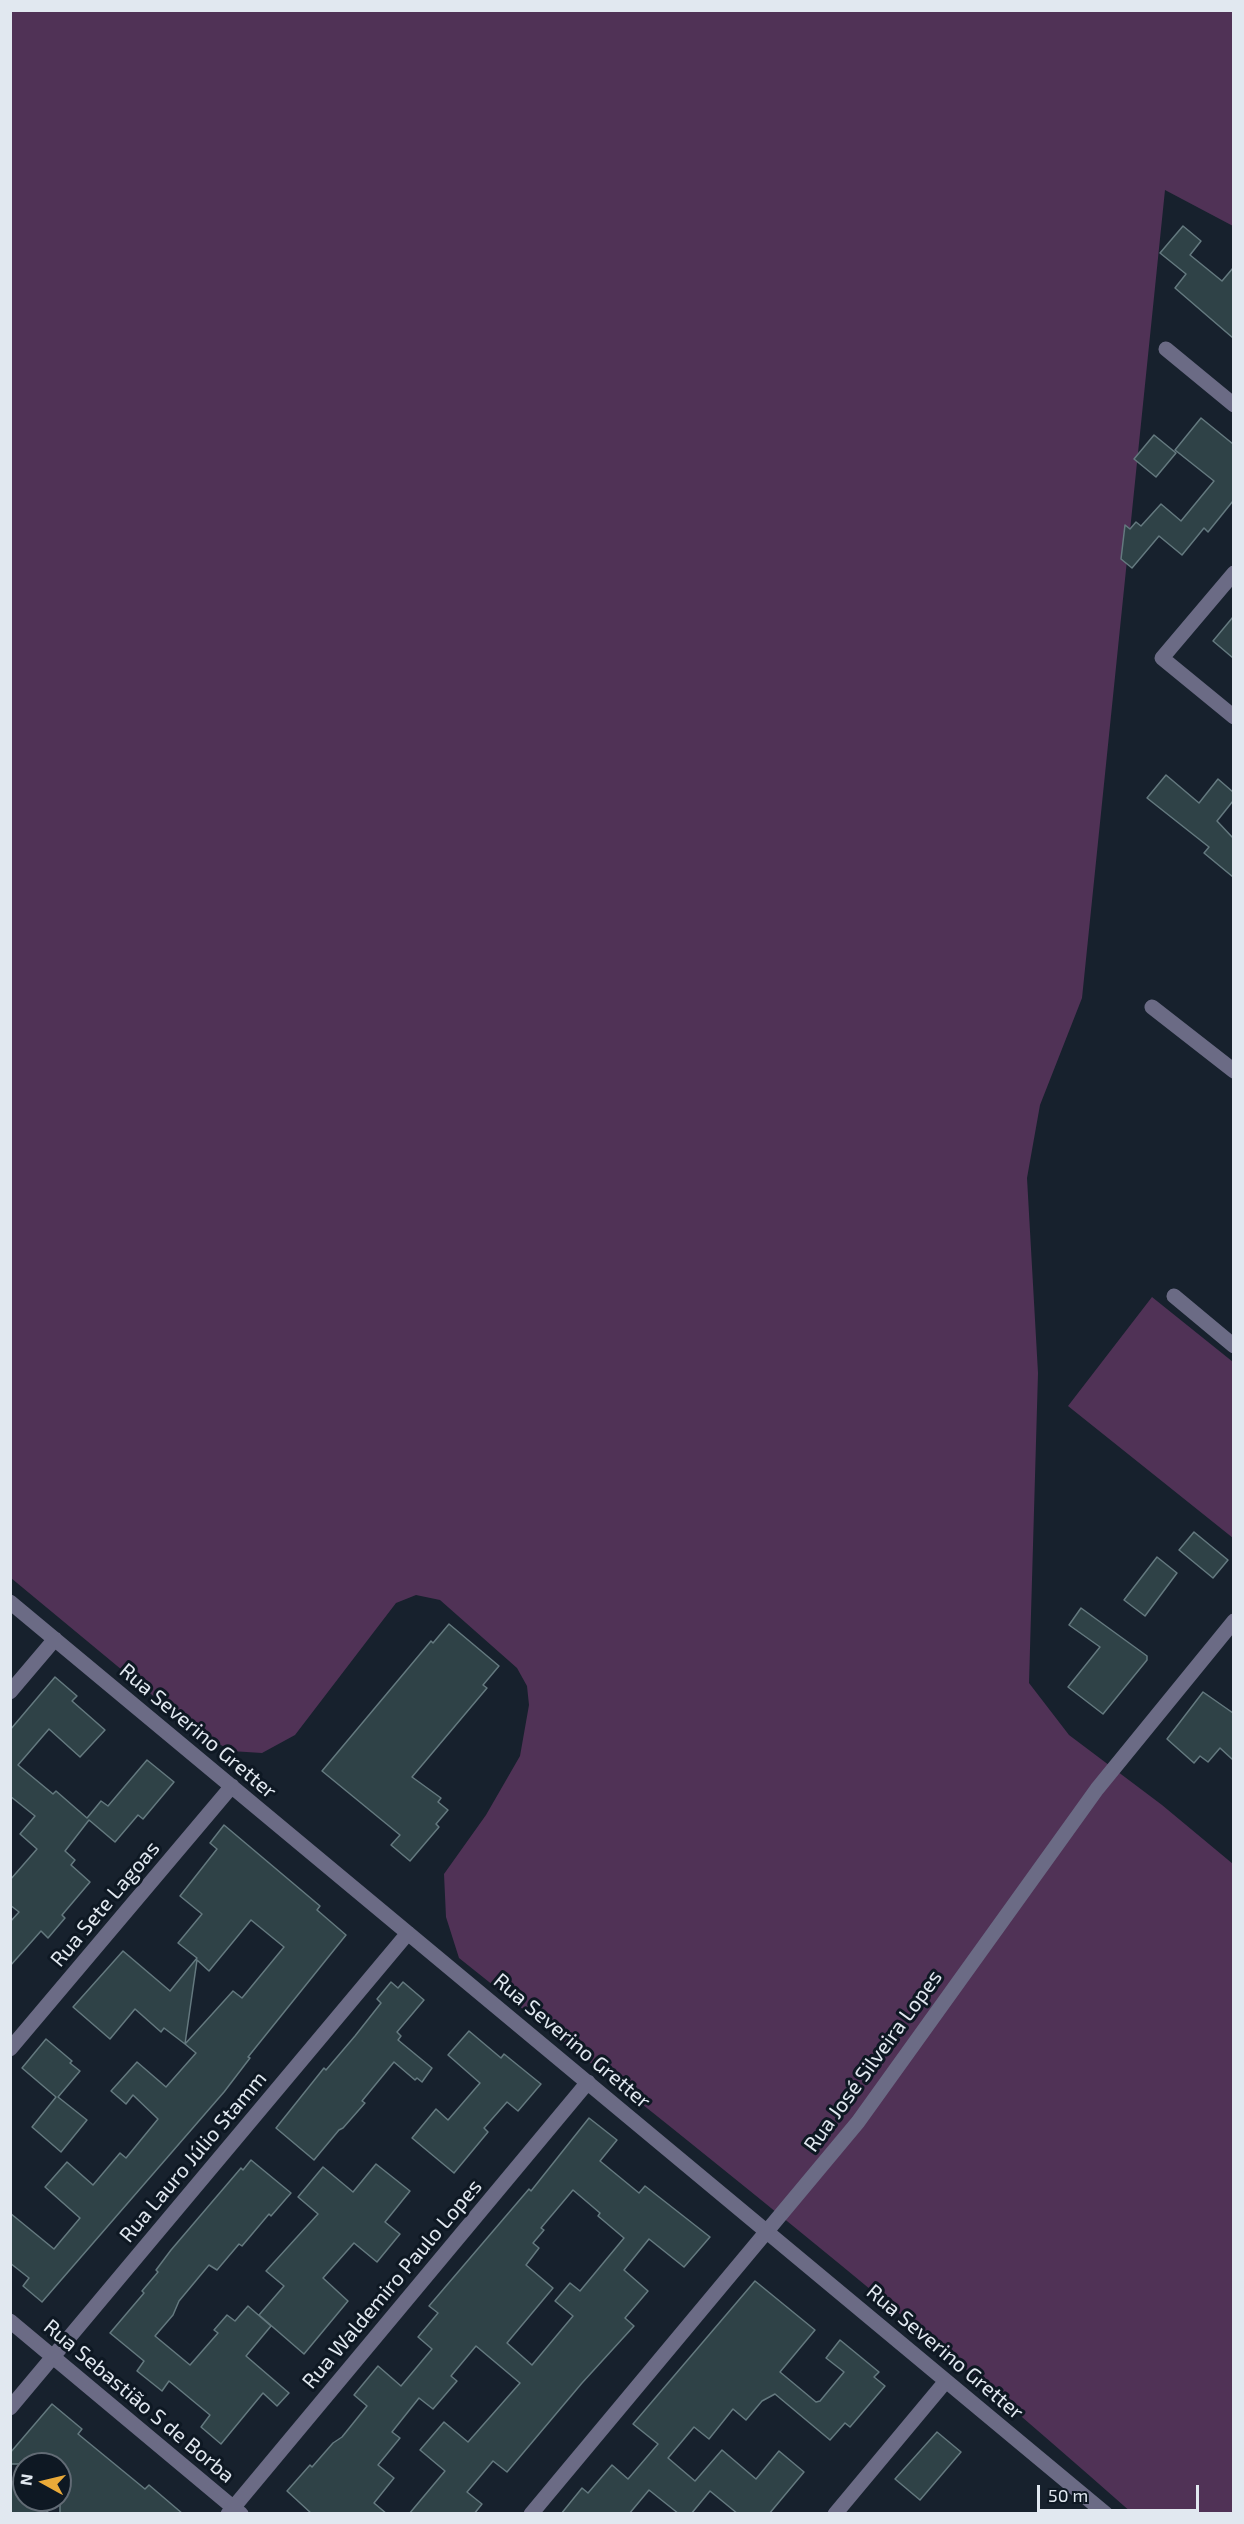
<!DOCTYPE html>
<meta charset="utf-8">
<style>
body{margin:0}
#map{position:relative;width:1244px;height:2524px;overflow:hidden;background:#17212d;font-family:"Exo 2",sans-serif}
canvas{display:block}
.frame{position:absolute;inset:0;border:12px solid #e1e8f0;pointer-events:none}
.north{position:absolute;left:12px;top:2452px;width:60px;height:60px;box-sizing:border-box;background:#0e1823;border:2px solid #626b75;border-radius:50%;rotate:278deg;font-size:16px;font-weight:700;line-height:24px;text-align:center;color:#e1e8f0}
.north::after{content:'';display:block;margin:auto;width:21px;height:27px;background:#eaaa39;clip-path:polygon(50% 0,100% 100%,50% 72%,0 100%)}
.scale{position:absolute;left:1037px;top:2485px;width:162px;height:27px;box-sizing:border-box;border:3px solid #e1e8f0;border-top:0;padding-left:8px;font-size:18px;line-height:21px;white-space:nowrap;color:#e1e8f0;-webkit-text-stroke:4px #0e1823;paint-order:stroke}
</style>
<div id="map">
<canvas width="1244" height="2524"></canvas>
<div class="frame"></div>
<div class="north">N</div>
<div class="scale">50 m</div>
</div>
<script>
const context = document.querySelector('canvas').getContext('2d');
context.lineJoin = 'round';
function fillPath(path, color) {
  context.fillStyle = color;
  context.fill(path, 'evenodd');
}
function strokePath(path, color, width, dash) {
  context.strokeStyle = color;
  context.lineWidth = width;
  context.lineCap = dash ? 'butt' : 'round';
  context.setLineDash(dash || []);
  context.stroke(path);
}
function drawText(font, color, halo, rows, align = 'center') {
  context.font = font + ' "Exo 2",sans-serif';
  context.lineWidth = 6;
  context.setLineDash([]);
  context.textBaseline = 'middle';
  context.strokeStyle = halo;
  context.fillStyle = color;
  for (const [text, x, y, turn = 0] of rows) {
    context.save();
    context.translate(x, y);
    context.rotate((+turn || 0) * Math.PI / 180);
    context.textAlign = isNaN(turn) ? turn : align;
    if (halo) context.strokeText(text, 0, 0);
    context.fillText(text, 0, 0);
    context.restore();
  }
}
fillPath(new Path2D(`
 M10 11H1233V226L1165 190 1082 998 1040 1105 1027 1178 1038 1373 1029 1683 1069 1735 1162 1805 1233 1864V2513H1132C915 2320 686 2139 459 1958L446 1917 444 1874 486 1815 520 1756 529 1705 527 1686 517 1668 440 1600 416 1595 396 1603 295 1735 262 1753 231 1751 192 1728 11 1578Z
 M1152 1297 1233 1362V1538L1068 1406Z`), '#503256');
const building = new Path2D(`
 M1183 226 1201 241 1190 255 1222 281 1233 268V338L1175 288 1186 274 1160 253Z
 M1201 418 1233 444V501L1208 532 1204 528 1182 555 1159 536 1132 568 1121 559 1125 525 1130 529 1136 522 1141 526 1161 504 1181 521 1214 481 1175 450Z
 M1154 435 1176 453 1156 477 1134 459Z
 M1233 617V658L1213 641Z
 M1166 775 1199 803 1218 779 1233 792V801L1217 821 1233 838V877L1204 853 1209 847 1147 798Z
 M1194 1532 1228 1560 1213 1578 1179 1550Z
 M1157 1557 1177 1573 1145 1616 1124 1600Z
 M1081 1608 1147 1656V1660L1103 1714 1068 1687 1100 1647 1069 1625Z
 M449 1624 499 1666 483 1685 487 1688 412 1777 441 1798 438 1802 448 1810 436 1824 439 1827 410 1861 391 1845 400 1835 322 1771 431 1641 433 1643Z
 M55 1677 77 1696 72 1701 105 1730 80 1757 49 1729 18 1765 53 1794 56 1791 87 1818 101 1801 108 1806 147 1760 174 1782 143 1819 138 1815 115 1842 89 1820 65 1851 75 1860 71 1865 90 1882 62 1915 65 1918 48 1938 41 1931 10 1966V1922L19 1912 10 1905V1880L37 1849 20 1834 35 1816 10 1796V1730Z
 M1203 1692 1233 1713V1760L1220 1748 1208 1762 1200 1756 1194 1763 1167 1739Z
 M224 1825 320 1906 317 1910 346 1935 248 2057 250 2058 224 2092 42 2302 23 2286 29 2278 10 2263V2213L54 2249 80 2218 45 2187 67 2162 93 2185 120 2153 126 2158 158 2119 133 2095 126 2104 111 2091 137 2062 166 2087 196 2053 185 2044 233 1991 242 1998 284 1947 251 1920 209 1971 197 1960 185 2044 164 2028 161 2032 135 2009 110 2039 73 2007 123 1951 170 1991 197 1958 178 1943 202 1914 180 1896 217 1849 210 1843Z
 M391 1982 398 1988 403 1982 424 2000 397 2032 401 2036 398 2040 432 2068 422 2082 417 2078 415 2080 394 2062 362 2101 365 2103 343 2128 339 2130 314 2160 276 2128 324 2068 326 2070 355 2036 381 2003 377 1999Z
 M469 2031 501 2058 504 2054 541 2084 518 2111 507 2102 484 2128 488 2132 454 2173 412 2138 436 2109 448 2120 480 2083 448 2055Z
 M46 2039 72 2061 70 2063 80 2071 58 2097 87 2120 61 2152 32 2127 56 2097 22 2068Z
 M589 2118 617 2140 600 2161 639 2193 645 2186 710 2237 684 2267 649 2239 624 2270 648 2291 625 2318 634 2326 582 2383 507 2472 493 2461 467 2492 482 2504 474 2514H409L445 2471 420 2450 444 2422 468 2442 520 2383 476 2346 451 2376 457 2381 433 2409 419 2398 392 2432 400 2438 378 2465 394 2478 374 2503 387 2514H312L287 2491 310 2465 312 2467 333 2443 342 2437 367 2406 354 2395 378 2366 401 2386 432 2349 418 2337 438 2313 429 2306 529 2189 531 2191ZM573 2190 600 2213 598 2216 624 2238 580 2291 570 2283 555 2301 573 2316 532 2365 507 2343 553 2288 526 2265 539 2248 533 2243 544 2230 541 2228Z
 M251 2160 291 2193 271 2216 269 2214 242 2246 239 2244 217 2270 209 2265 179 2301 173 2315 155 2336 190 2365 218 2333 214 2330 227 2315 235 2321 248 2306 271 2326 246 2356 289 2393 277 2406 263 2393 221 2444 201 2427 210 2415 169 2381 162 2391 137 2371 144 2361 110 2333 144 2293 142 2291 158 2272 156 2270 171 2250 241 2168 243 2170Z
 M376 2164 410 2191 385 2222 400 2234 377 2262 354 2243 323 2278 348 2301 304 2354 259 2315 284 2286 266 2271 318 2214 298 2197 323 2167 353 2192Z
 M755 2281 815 2330 780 2372 816 2402 820 2401 844 2372 826 2358 840 2340 879 2372 874 2377 885 2386 850 2427 845 2423 830 2440 775 2394 762 2401 746 2420 733 2409 709 2439 694 2427 668 2458 695 2481 722 2450 756 2479 779 2451 804 2472 769 2514H738L710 2491 691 2514H679L649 2490 629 2514H561L582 2488 588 2493 612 2465 628 2479 658 2444 633 2424Z
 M52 2404 82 2429 78 2434 145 2489 149 2485 183 2514H60V2464H10V2453Z
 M937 2432 961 2452 920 2500 895 2479Z
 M10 2480 24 2491V2500H34L50 2514H10Z`);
fillPath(building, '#2f4247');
strokePath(building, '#64797f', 1.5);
strokePath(new Path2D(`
 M1166 349 1234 405
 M1234 573 1162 658 1234 717
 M1152 1007 1234 1071
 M1174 1296 1234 1346
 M10 1602 1106 2514
 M10 1692 55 1639
 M10 2049 232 1786
 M10 2321 241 2514
 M10 2408 408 1933
 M228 2514 588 2082
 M531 2514 858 2122 1097 1789 1234 1621
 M835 2514 946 2381`), '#6b6b85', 15);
drawText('21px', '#e1e8f0', '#0e1823', [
 ["Rua Severino Gretter",198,1731,40],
 ["Rua Sete Lagoas",105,1904,-50],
 ["Rua Severino Gretter",572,2041,40],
 ["Rua José Silveira Lopes",873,2061,-54],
 ["Rua Lauro Júlio Stamm",193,2157,-50],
 ["Rua Waldemiro Paulo Lopes",392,2284,-50],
 ["Rua Severino Gretter",945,2352,40],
 ["Rua Sebastião S de Borba",139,2401,40]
]);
</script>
